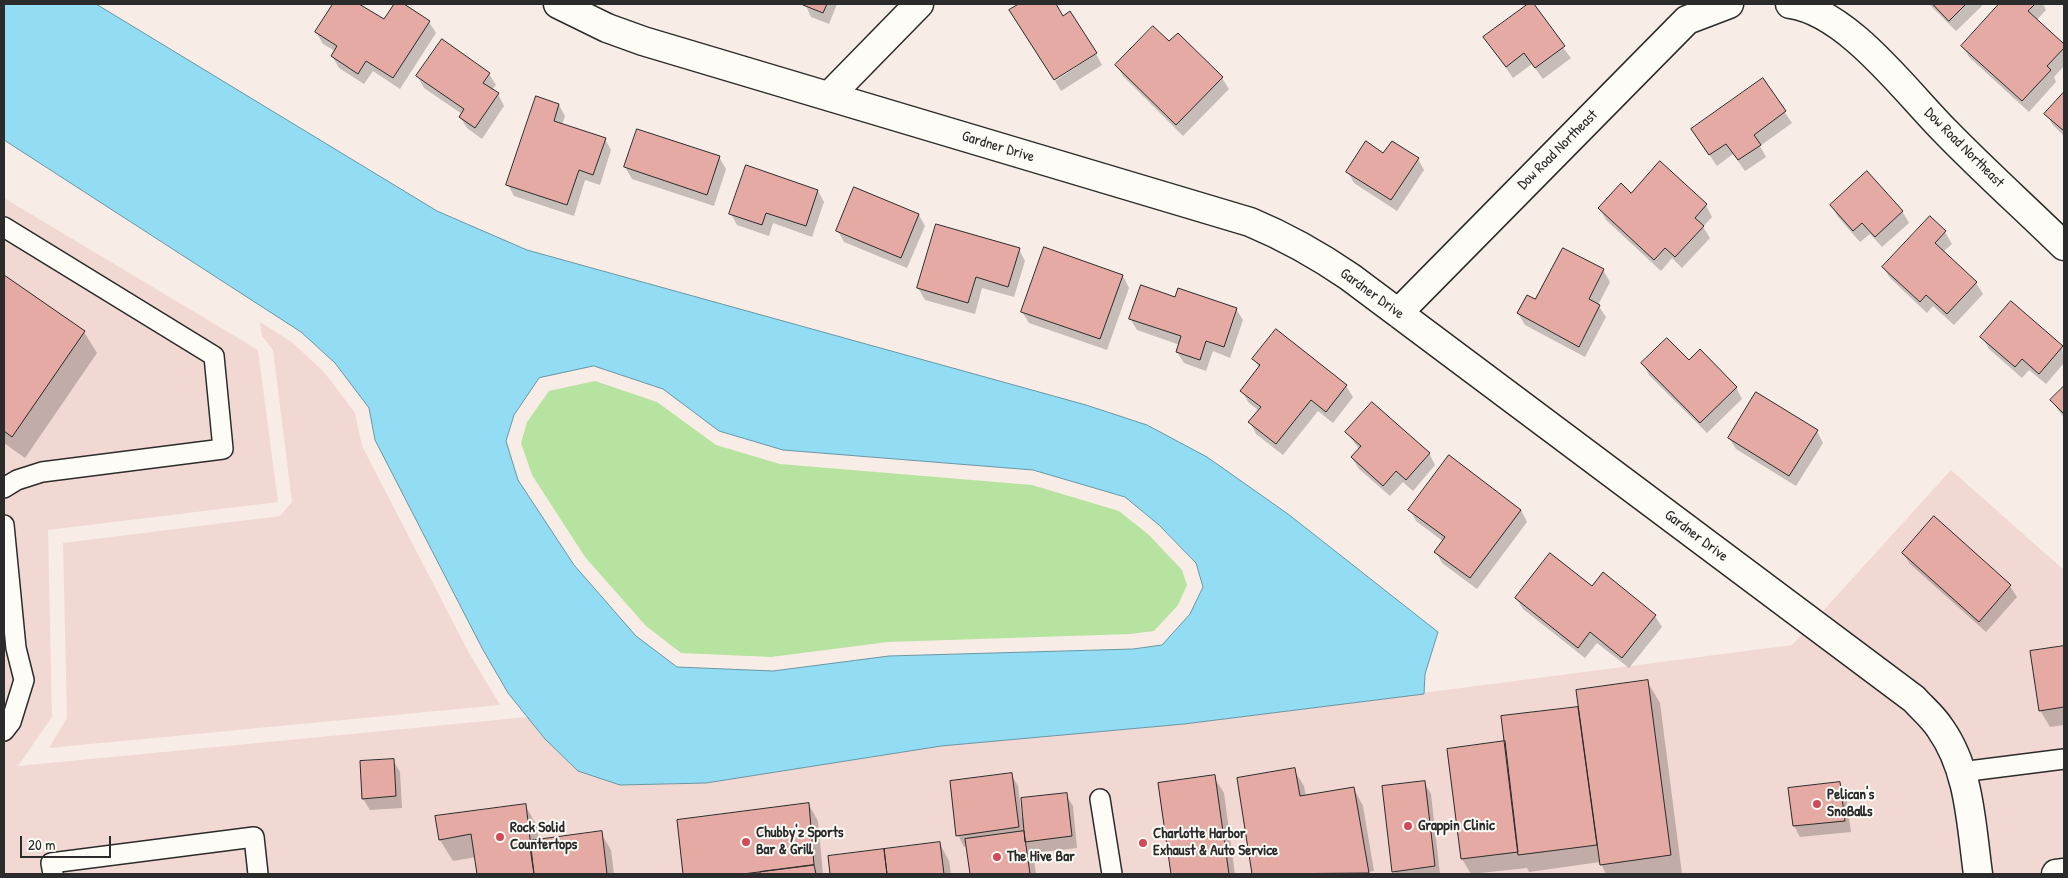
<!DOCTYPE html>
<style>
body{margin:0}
#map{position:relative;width:2068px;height:878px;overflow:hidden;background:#f8ece6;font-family:"Patrick Hand",sans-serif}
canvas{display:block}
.frame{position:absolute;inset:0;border:5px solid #2b2b2b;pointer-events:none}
.scale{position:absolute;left:20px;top:836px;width:91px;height:22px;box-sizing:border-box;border:2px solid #2b2b2b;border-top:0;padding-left:6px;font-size:15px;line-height:18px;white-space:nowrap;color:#2b2b2b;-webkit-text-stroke:4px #fdfcf7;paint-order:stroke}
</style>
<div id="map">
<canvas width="2068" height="878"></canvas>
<div class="frame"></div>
<div class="scale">20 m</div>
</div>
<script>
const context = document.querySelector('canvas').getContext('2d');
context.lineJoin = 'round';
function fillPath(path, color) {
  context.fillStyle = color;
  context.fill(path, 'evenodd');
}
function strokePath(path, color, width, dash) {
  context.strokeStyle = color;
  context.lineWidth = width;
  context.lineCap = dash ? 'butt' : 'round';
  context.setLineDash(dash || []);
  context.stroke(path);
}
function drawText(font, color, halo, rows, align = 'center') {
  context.font = font + ' "Patrick Hand",sans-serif';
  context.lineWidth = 4;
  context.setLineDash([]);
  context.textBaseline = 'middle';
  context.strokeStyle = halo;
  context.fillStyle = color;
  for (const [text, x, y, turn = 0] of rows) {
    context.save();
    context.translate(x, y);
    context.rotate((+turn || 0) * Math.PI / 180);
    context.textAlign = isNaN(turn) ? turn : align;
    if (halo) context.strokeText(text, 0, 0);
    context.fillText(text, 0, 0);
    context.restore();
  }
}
fillPath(new Path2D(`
 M4 198 258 350 278 502 48 530 52 717 18 766 528 717 545 739 579 771 620 785 706 783 941 746 1184 724 1792 645 1951 470 2064 570V874H4Z
 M260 322 293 343 324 372 355 413 362 446 469 653 500 705 49 748 67 718 63 543 280 516 292 502 273 350 262 336Z`), '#f2d8d2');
fillPath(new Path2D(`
 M595 381 657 402 716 445 780 464 1032 485 1119 511 1149 535 1182 570 1187 585 1178 605 1154 631 1130 634 888 642 771 657 681 653 646 626 585 557 532 475 521 443 527 422 549 391Z`), '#b6e3a0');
const water = new Path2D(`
 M4 4H96L437 211 527 250 1086 405 1147 425 1207 457 1288 514 1438 632 1425 674 1424 694 1184 724 941 746 706 783 620 785 578 771 545 739 508 693 482 648 375 440 369 408 335 363 301 332 4 140ZM594 366 663 389 719 431 783 450 1033 470 1125 497 1159 525 1196 563 1203 587 1190 614 1162 645 1133 649 889 656 773 671 677 667 636 636 574 565 518 480 506 441 514 415 539 378Z`);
fillPath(water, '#92ddf3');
strokePath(water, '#6996a3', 1);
fillPath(new Path2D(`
 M335 4H357L384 21 396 4H401L429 22 436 33 400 89 373 71 364 84 339 68 332 56 335 51 323 44 316 32Z
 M805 4H837L829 24 811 17Z
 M1530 4 1571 58 1543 79 1532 64 1513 78 1485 38Z
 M1929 4H1981L1982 6 1956 31Z
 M2001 4H2043L2046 10 2036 21 2064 46V66L2054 77 2056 82 2029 112 1969 57 1963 46Z
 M1169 43 1222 78 1229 89 1183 136 1123 76 1116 65Z
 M1096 54 1102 65 1061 91 1055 81Z
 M489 74 496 85 492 90 498 94 504 106 482 139 467 128 460 117 462 114 424 88 418 77Z
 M1763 80 1792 123 1760 146 1766 157 1745 171 1733 154 1717 166 1692 129Z
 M2064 93V136L2053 125 2046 114Z
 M559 105 565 116 562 125 605 139 611 150 600 185 585 180 574 216 514 196 508 185Z
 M1384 155 1418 159 1424 170 1397 211 1354 183 1348 172Z
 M719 157 726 169 714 206 632 179 625 167Z
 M818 191 824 202 812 237 773 223 769 236 737 225 731 214Z
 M1631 195 1706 205 1712 217 1703 227 1710 238 1682 268 1672 258 1661 271 1606 220 1600 209Z
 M1831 205 1902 211 1909 223 1882 247 1870 234 1860 242 1838 217Z
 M919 215 925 226 907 268 844 242 838 231Z
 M1930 218 1945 232 1952 244 1943 252 1976 283 1983 294 1954 325 1933 306 1927 313 1890 278 1883 267Z
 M1019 249 1025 261 1014 297 982 288 975 314 925 300 918 288Z
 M1045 249 1123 276 1129 288 1107 350 1029 323 1022 312Z
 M1564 250 1603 270 1610 282 1598 305 1606 317 1585 357 1525 325 1518 313 1536 301Z
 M4 276 84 332 97 353 25 458 4 443Z
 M1175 299 1236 309 1243 320 1230 358 1213 351 1206 371 1184 363 1177 352 1180 345 1137 330 1130 318Z
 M1982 337 2062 347 2064 363 2046 384 2029 370 2022 378 1989 349Z
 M1254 359 1346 386 1353 397 1333 423 1318 411 1283 455 1256 434 1250 422 1259 411 1248 402 1242 391 1259 368Z
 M1689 362 1736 387 1742 399 1707 433 1649 375 1643 363Z
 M2064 387V418L2051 400Z
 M1817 431 1823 443 1796 486 1736 449 1729 438Z
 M1347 433 1429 453 1435 465 1413 491 1403 482 1390 496 1359 469 1352 458 1359 449Z
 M1410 510H1521L1527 522 1477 589 1442 563 1436 552 1444 542 1416 521Z
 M1934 518 2010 586 2017 597 1986 632 1910 564 1903 553Z
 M1592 588 1655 616 1662 627 1629 668 1597 643 1585 658 1523 609 1516 598Z
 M2064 647V725L2050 727 2040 710 2031 652Z
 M1647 681 1660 703 1682 874H1606L1600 862 1529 872 1527 868 1471 874 1462 859 1448 750 1506 742 1578 708 1580 711Z
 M393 760 400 772 402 808 370 810 363 799Z
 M1294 770 1304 786 1306 797 1354 789 1363 806 1374 871 1356 874H1254L1238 779Z
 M1011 774 1018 786 1022 818 1066 795 1073 806 1077 848 1033 853 1036 874H971L968 846 964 847 958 835Z
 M1214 777 1224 793 1235 874H1172L1160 784Z
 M1424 782 1431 794 1440 874H1395L1394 871Z
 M1840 783 1846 795 1851 832 1800 837 1794 826 1790 789Z
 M525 805 537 826 539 841 601 833 611 850 614 874H478L476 857 453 861 440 840Z
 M809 805 818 821 823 874H684L678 821Z
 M940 844 949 861 951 874H832L830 857Z`), '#0003');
const building = new Path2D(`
 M333 4H359L384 19 394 4H404L430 21 393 78 366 61 358 74 331 56 337 46 315 32Z
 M803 4H827L823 13 803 5Z
 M1019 4H1056L1063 16 1070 11 1097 53 1054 80 1009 10Z
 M1528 4H1534L1565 46 1535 68 1524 53 1506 67 1483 37Z
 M1933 4H1966L1949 21Z
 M1999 4H2035L2028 11 2064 44V48L2047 66 2051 70 2022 101 1961 46Z
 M1153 26 1169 41 1178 33 1223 77 1176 125 1115 65Z
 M442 39 490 73 483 83 499 93 475 128 459 117 464 109 416 76Z
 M1763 78 1786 111 1754 135 1761 145 1738 160 1726 144 1709 155 1691 129Z
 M2064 92V131L2044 114Z
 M536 96 559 104 554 121 606 138 593 175 579 170 567 205 506 185Z
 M637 129 720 156 707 195 624 167Z
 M1366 141 1383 153 1392 141 1419 158 1391 200 1346 172Z
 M1660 161 1707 204 1695 218 1704 226 1675 257 1665 248 1654 260 1598 208 1621 183 1631 193Z
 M746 165 818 190 806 226 766 213 762 225 729 214Z
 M1867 171 1903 211 1875 237 1862 223 1853 231 1830 205Z
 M854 187 919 214 901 258 836 231Z
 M1930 216 1946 231 1935 243 1977 282 1947 314 1926 295 1920 302 1882 267Z
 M936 224 1020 248 1008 287 976 277 968 303 917 288Z
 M1044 247 1123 275 1100 339 1021 312Z
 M1563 248 1604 269 1589 299 1600 305 1579 347 1517 313 1527 295 1535 299Z
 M4 275 85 331 12 437 4 431Z
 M1141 285 1175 297 1178 288 1237 308 1224 347 1206 341 1200 360 1176 352 1181 336 1129 319Z
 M2011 301 2063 346 2039 374 2022 359 2015 367 1980 337Z
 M1276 329 1347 385 1326 412 1311 400 1276 444 1248 422 1261 407 1240 391 1260 365 1252 359Z
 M1667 338 1689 360 1700 349 1737 387 1700 423 1641 363Z
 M2064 386V414L2050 400Z
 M1756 392 1818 430 1789 476 1728 438Z
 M1372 402 1430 453 1406 480 1396 471 1383 486 1351 457 1361 446 1345 432Z
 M1449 455 1521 510 1470 578 1434 552 1445 537 1408 510Z
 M1934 516 2011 585 1979 622 1902 553Z
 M1550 553 1592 586 1603 572 1656 615 1622 658 1590 632 1578 648 1515 598Z
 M2064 646V707L2039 711 2030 651Z
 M1648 680 1671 855 1600 865 1576 690Z
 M1578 707 1597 845 1518 855 1501 716Z
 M1505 741 1518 852 1461 859 1447 749Z
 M394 759 396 796 362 799 360 761Z
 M1295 768 1300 796 1354 787 1369 873 1252 874 1237 778Z
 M1012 773 1019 827 956 836 950 781Z
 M1215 775 1229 874H1171L1158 783Z
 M1425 781 1435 866 1392 872 1382 786Z
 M1840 782 1845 821 1793 826 1788 788Z
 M1067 793 1072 836 1025 842 1021 798Z
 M809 803 814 865 743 874H683L677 820Z
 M526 804 534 874H477L471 834 439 840 435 816Z
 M602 831 607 874H534L529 841Z
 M1024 831 1030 874H970L965 839Z
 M940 842 944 874H887L884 849Z
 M884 849 887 874H830L828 856Z
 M814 865 816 874H760V872Z`);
fillPath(building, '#e4aaa3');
strokePath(building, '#2b2b2b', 1);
const lane = new Path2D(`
 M4 227 214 356 223 449 42 472 17 480 4 488
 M4 525 16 648 24 680 11 722 4 731
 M1961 772 2064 759
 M1100 799 1112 874
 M53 874 51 863 254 837 258 874`);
const street = new Path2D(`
 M558 4 607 28 643 41 1250 222C1286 237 1318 255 1350 277L1914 699C1922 708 1933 717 1940 728 1970 770 1971 824 1978 874
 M1790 4C1848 12 1906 92 1946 132 1984 171 2025 208 2064 246
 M829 96 919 4
 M1398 313 1687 20 1729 4
 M2056 874 2064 873`);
strokePath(lane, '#2b2b2b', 22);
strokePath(street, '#2b2b2b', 31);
strokePath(lane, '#fdfcf7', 19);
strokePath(street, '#fdfcf7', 28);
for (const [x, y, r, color] of [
 [1817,804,5,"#d1495b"],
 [1408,826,5,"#d1495b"],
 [500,837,5,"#d1495b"],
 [746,842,5,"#d1495b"],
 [1143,843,5,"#d1495b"],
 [997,857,5,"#d1495b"]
]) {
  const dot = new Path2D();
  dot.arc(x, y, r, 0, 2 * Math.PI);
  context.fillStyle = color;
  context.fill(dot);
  strokePath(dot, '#fdfcf7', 2);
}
drawText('15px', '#2b2b2b', '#fdfcf7', [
 ["Gardner Drive",998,147,17],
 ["Dow Road Northeast",1964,148,45],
 ["Dow Road Northeast",1558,150,-45],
 ["Gardner Drive",1372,294,36],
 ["Gardner Drive",1696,536,37]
]);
drawText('bold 15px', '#2b2b2b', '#fdfcf7', [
 ["Pelican's",1827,795],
 ["SnoBalls",1827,812],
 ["Grappin Clinic",1418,826],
 ["Rock Solid",510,828],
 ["Countertops",510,845],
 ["Chubby'z Sports",756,833],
 ["Bar & Grill",756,850],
 ["Charlotte Harbor",1153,834],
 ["Exhaust & Auto Service",1153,851],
 ["The Hive Bar",1007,857]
], 'left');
</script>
